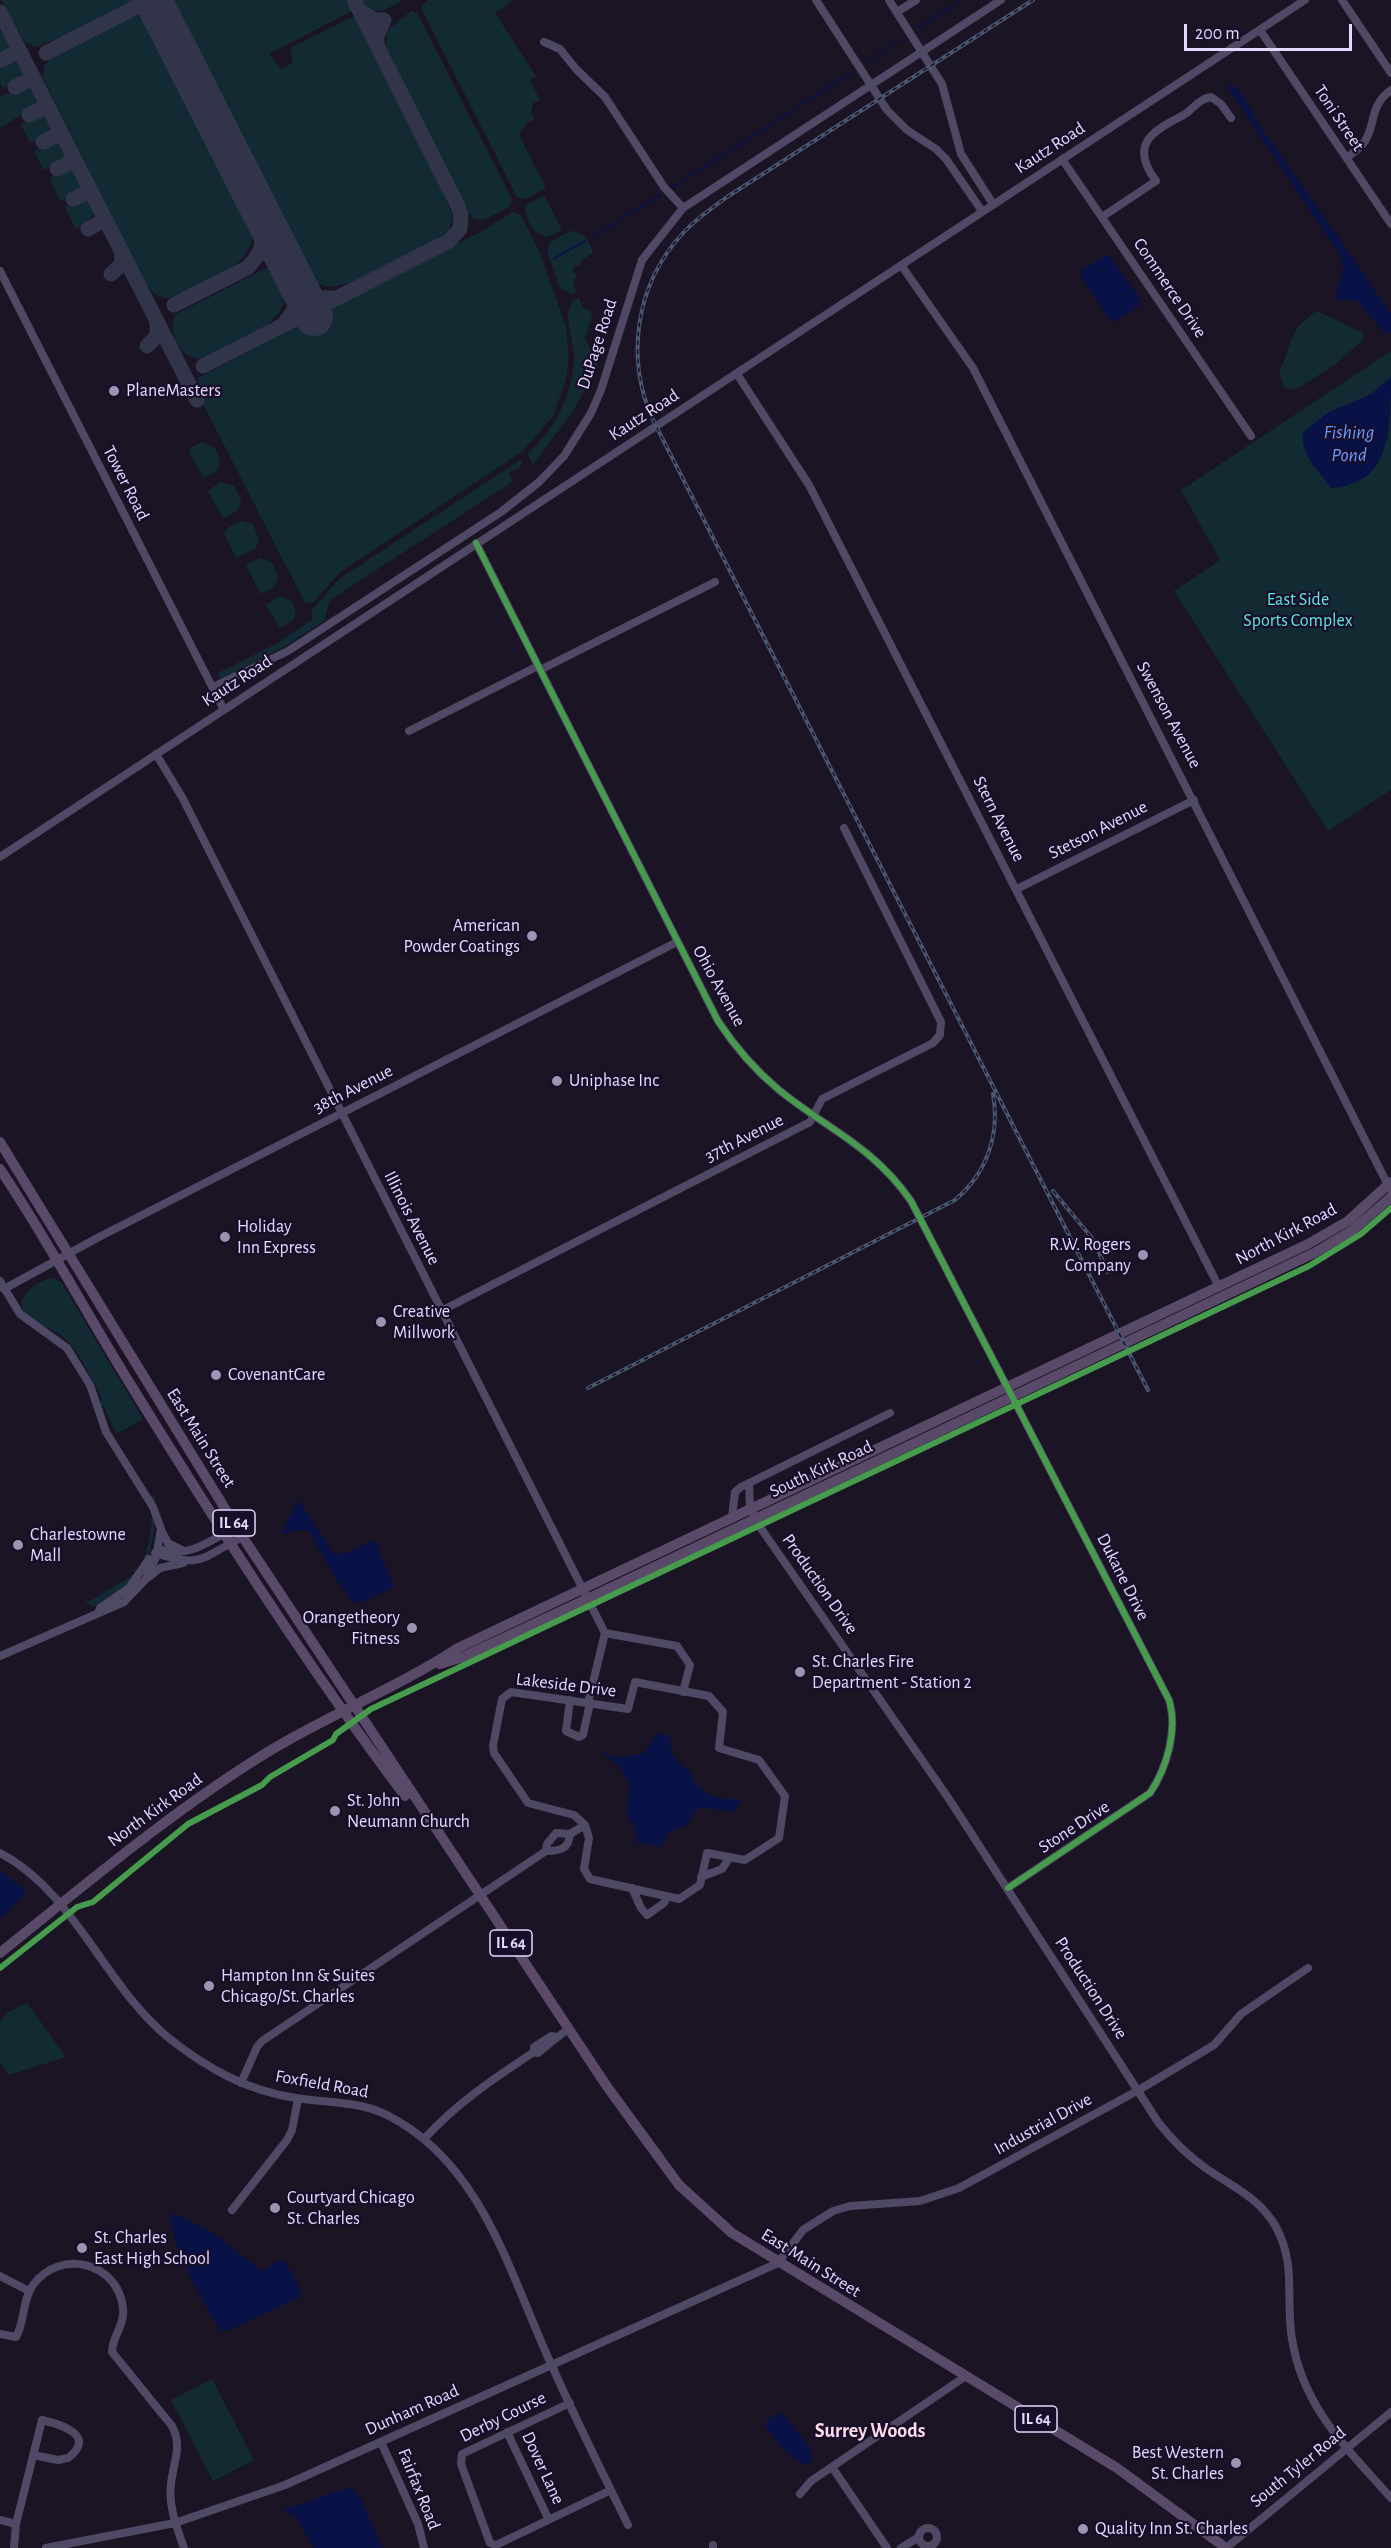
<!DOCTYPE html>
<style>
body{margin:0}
#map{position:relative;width:1391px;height:2548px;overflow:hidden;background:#1a1424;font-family:"Alegreya Sans",sans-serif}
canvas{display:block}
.scale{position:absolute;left:1184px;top:24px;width:168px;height:27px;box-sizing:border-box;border:3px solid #e4d8ff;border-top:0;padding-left:8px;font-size:18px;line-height:21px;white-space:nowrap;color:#e4d8ff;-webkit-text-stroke:4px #180e2a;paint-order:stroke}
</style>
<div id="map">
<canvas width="1391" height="2548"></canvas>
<div class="scale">200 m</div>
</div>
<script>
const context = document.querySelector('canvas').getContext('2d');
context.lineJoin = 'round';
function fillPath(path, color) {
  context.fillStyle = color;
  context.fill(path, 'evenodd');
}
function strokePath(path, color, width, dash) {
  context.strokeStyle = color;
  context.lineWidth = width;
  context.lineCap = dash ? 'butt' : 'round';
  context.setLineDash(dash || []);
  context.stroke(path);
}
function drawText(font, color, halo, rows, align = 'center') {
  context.font = font + ' "Alegreya Sans",sans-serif';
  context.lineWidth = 4.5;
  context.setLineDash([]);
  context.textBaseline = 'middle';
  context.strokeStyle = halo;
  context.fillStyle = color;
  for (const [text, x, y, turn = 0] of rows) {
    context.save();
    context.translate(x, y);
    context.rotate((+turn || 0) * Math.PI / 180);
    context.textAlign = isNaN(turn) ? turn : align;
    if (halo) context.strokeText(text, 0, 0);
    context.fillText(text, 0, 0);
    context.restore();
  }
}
fillPath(new Path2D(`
 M1 0H135L82 29 35 47 25 42Z
 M163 0H346L352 11 269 54 281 69 293 63 290 48 354 16 438 180 453 216 449 232C425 246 351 292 325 286 315 284 308 277 301 271Z
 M362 0H403C389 8 373 19 362 0Z
 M428 0H513L495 13 536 76 530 80 540 100 533 103 531 112 535 119 527 123 519 135 546 188 525 199 517 197 423 12 421 6Z
 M411 11 418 14 512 199 509 207 484 220 474 219 469 213 386 46 387 31Z
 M136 12 146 13 151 17 254 219C258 269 207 281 170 299 150 297 145 281 136 265L43 78 44 66 51 58Z
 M0 30 12 49 0 58Z
 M13 59H17L25 76 22 80 3 88 0 83V65Z
 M30 85 39 103 0 128V96Z
 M42 113 45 114 53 130 50 135 30 143 21 124Z
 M53 141H59L66 159 44 170 34 151Z
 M67 168H72L82 188 80 192 60 201 49 178Z
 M544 195 562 230 547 237C534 235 524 218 525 206Z
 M85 198 88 199 94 212C92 221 85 228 75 228L65 207Z
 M513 212 521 215 540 253 566 327 569 359 566 379 553 416 523 451 339 573 314 602 305 603 200 398 196 385 198 378 306 321 308 325 324 317 322 313 479 233Z
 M570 231C582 231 591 242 593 253L582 260 580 266 575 265 572 272 577 274 573 285 577 293 570 294 559 286 547 250 550 242Z
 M273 267C283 272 286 280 286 291 285 329 230 345 201 358 180 361 166 331 176 314L266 268Z
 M579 298 582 306 593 314 585 338 598 366 572 413 533 465 527 454C555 429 573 395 574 356 574 339 558 305 579 298Z
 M1317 311 1363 333 1362 341 1333 366 1295 390 1284 388 1279 372C1294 344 1285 332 1317 311Z
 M1391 351V790L1328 831 1174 591 1220 560 1181 490Z
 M202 442 215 448 220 460 218 470 204 478 189 453 192 447Z
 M520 460 522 462 519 468 509 472 512 482 330 600 324 621 287 645 221 679 218 673 276 644 313 619 311 611 339 579Z
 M221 482 234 486 241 499 239 509 225 518 222 517 208 491Z
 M241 521 253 524 259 541 255 549 236 558 224 533 226 529Z
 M260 558 272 562 279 579 274 587 260 594 246 565Z
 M280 596 292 601 296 614 293 620 280 628 266 605Z
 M53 1278 61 1282 143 1419 116 1434 104 1407 97 1405 95 1409 90 1408 102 1400 100 1394C90 1375 80 1355 66 1339 57 1328 7 1317 26 1294 31 1286 44 1279 53 1278Z
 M148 1495 155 1497C155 1525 155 1556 135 1579 126 1590 109 1598 97 1606H90L85 1599 90 1601 136 1573 132 1569 137 1570C152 1548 152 1524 152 1498Z
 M27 2003 66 2057 9 2075 0 2063V2021L7 2013Z
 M212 2379 254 2460 213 2481 171 2400Z`), '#122b33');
fillPath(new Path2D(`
 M1229 84C1242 87 1251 113 1258 124 1303 187 1348 250 1391 314V333H1384L1358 301 1337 299C1332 282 1352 279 1338 252L1229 89Z
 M1108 254 1138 295 1140 305 1116 322 1109 318 1080 275 1081 271Z
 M1391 377C1391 413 1391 456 1367 476 1355 483 1345 488 1331 488 1319 472 1300 454 1303 432L1327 413 1371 394Z
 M298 1500 334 1554 346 1553 375 1540 394 1587 363 1602H352L337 1581 309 1531 298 1530 284 1534 282 1532Z
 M658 1733 670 1736 672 1755 689 1771 696 1785 709 1795 722 1799H741L735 1812 701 1807 693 1813 688 1824 669 1832 661 1847 636 1842V1828L627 1816 629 1783 619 1765 602 1754 604 1752 616 1758 644 1753Z
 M0 1871 26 1891 23 1897 0 1919Z
 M174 2213 214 2233 262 2271 279 2260 285 2261 300 2289V2297L229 2330 220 2331 193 2282 178 2249 169 2219Z
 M783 2413 812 2451 810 2465C791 2463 776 2440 765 2425L768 2419Z
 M352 2488 361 2499 383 2548H314L295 2516 280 2508C305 2509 327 2490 352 2488Z`), '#081247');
strokePath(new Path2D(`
 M918 28 961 0
 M867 62 903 38
 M672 188 852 72
 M593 236 661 195
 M553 259 585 241`), '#081247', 1.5);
strokePath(new Path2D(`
 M143 0 136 7 148 5 161 16
 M360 11 375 20H384L377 36V45
 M0 12 197 400
 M46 53 136 7
 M2 60 15 53
 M15 87 29 80
 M29 115 43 108
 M43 142 57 135
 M57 169 71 162
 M73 199 86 193
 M88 229 101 222
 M111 274 121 265 122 253
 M174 305 247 268C264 252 266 235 261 212
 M285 323 296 307 299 287 317 298H334
 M147 346 157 336V322
 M203 366 449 241 460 229 461 214 458 206 354 0`), '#32354a', 15);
strokePath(new Path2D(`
 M153 0 314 317`), '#32354a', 38);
strokePath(new Path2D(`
 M816 0 887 110 907 130 936 149 946 159 982 211
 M889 0 942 84 961 154 993 204
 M1342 0 1391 73
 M897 12 916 0
 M1260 30 1391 224
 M544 42 560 49 576 69 605 97 664 187 683 208
 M1347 158C1352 153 1361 148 1365 141 1376 124 1369 106 1391 90
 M1062 159 1251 436
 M1102 217 1156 181C1130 146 1150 132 1180 117 1192 112 1197 99 1211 97L1221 104 1231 118
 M901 265 973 368 1391 1191
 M0 271 224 710
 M737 374 809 485 1219 1287
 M476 543 718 1021C735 1047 755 1070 779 1090 827 1129 873 1146 911 1201L1169 1700C1178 1729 1167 1768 1150 1793L1008 1888
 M540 670 715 582
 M213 687 288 651 501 512 539 482 564 456 591 413 601 390 642 260 683 208 1001 0
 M409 731 538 666
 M156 754 182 797 605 1633 588 1703
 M0 857 1305 0
 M1017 889 1194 800
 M0 1281 20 1314 67 1348 90 1385 106 1432 153 1507 161 1529 156 1557 146 1579 124 1602 0 1656
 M4 1289 99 1237 677 942
 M441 1311 810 1122 822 1099 933 1043 940 1035 941 1022 844 828
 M749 1483 750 1508 760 1527 949 1799 1158 2122C1172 2140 1188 2156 1207 2169 1233 2187 1260 2198 1276 2227 1297 2266 1285 2298 1292 2339 1303 2408 1347 2448 1391 2498
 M732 1517 735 1492 741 1487 890 1413
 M161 1530 168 1543 184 1551
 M163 1550C191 1558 212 1539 236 1527
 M155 1553C204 1569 201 1557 243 1537
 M149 1577 160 1568 183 1563
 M99 1611 100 1608 129 1588 149 1559
 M605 1633 677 1646 690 1665 683 1692
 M570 1700 566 1731 579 1737 583 1735 590 1703
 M546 1851 547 1844 556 1833 570 1834 585 1825 574 1815 528 1803 494 1753 493 1746 502 1699 511 1692 628 1709 635 1682 709 1696 723 1712 719 1748 759 1760 785 1796 779 1838 745 1860 707 1853 700 1885 679 1899 590 1879 584 1869 589 1838 585 1825
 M0 1853C76 1893 104 1986 170 2039 208 2069 248 2091 296 2098 326 2103 360 2101 387 2115 483 2163 510 2276 552 2366 576 2420 602 2472 628 2525
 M701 1877 722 1869 730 1857
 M632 1888 641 1908 647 1915 664 1903 667 1896
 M534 2052V2047L551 2036 556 2037
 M241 2083 257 2047 262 2041 546 1851C560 1851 569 1849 570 1834
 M424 2139C457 2103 493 2079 534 2052L538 2053 569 2028
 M232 2210 287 2140 292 2130 298 2099
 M0 2276 29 2291
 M0 2334 16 2337C25 2322 22 2300 33 2285 60 2248 118 2262 123 2308 125 2325 112 2337 112 2352L172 2426C183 2447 173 2462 171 2484 168 2506 177 2528 184 2548
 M570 2403 462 2454 461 2464 490 2543 496 2545 611 2490
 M507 2432 548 2518
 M381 2442 418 2524 424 2548
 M832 2467 887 2548
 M800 2494 811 2481 966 2376
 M0 2520 16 2524
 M919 2537a9 9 0 1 1 18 0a9 9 0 1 1-18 0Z
 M713 2545V2548
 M14 2548 16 2524 42 2420C59 2424 98 2435 68 2458L58 2460 33 2455
 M46 2548 175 2523 285 2485 778 2263 803 2230 833 2211 850 2206 920 2201 959 2188 1137 2091 1214 2045 1241 2014 1308 1968
 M901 2548 919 2537
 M1226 2548 1391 2412`), '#504965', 8);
strokePath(new Path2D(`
 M0 1142 240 1533 608 2088 679 2185 732 2233 1117 2468 1226 2548
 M0 1169C46 1237 85 1311 129 1382 216 1523 305 1663 405 1796
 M440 1664 463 1657 587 1599 1314 1253 1353 1230 1391 1197
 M0 1953C87 1883 171 1812 266 1753 328 1715 397 1688 458 1648L1308 1244 1348 1221 1391 1182`), '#5a4a6a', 10);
const rail = new Path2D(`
 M1033 0 727 197C712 208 697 218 684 232 634 285 624 362 656 426L1148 1390
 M1053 1191 1092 1238 1108 1272
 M588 1388 955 1200C987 1173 1000 1135 993 1094`);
strokePath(rail, '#495670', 4);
strokePath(rail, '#180e2a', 1.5, [4.5]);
strokePath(new Path2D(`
 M476 543 718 1021C735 1047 755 1070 779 1090 827 1129 873 1146 911 1201L1169 1700C1178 1729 1167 1768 1150 1793L1008 1888
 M0 1968 77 1907 93 1902 188 1824 262 1785 270 1777 333 1740 336 1734 371 1709 1309 1266 1361 1234 1391 1208`), '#469c4c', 6);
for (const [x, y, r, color] of [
 [114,391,6,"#9d93b2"],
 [532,936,6,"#9d93b2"],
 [557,1081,6,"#9d93b2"],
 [225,1237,6,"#9d93b2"],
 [1143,1255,6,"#9d93b2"],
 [381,1322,6,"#9d93b2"],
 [216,1375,6,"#9d93b2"],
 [18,1545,6,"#9d93b2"],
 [412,1628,6,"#9d93b2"],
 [800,1672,6,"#9d93b2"],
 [335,1811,6,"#9d93b2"],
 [209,1986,6,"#9d93b2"],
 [275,2208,6,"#9d93b2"],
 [82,2248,6,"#9d93b2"],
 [1236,2463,6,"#9d93b2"],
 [1083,2529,6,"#9d93b2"]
]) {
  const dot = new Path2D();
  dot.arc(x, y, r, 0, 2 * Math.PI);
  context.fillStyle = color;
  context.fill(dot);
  strokePath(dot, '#180e2a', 2);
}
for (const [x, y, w] of [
 [234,1523,42],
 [511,1943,42],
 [1036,2419,42]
]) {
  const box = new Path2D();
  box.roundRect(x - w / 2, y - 13, w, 26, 4.5);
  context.fillStyle = '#180e2a';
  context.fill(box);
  strokePath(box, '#e4d8ff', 1.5);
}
drawText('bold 16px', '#e4d8ff', null, [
 ["IL 64",234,1523],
 ["IL 64",511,1943],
 ["IL 64",1036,2419]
]);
drawText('18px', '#e4d8ff', '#180e2a', [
 ["Toni Street",1339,118,56],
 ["Kautz Road",1050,148,-33],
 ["Commerce Drive",1170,288,56],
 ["DuPage Road",597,344,-72],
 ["Kautz Road",644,415,-33],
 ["Tower Road",126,483,63],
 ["Kautz Road",237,681,-33],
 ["Swenson Avenue",1169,715,62],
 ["Stern Avenue",999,819,63],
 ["Stetson Avenue",1098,830,-27],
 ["Ohio Avenue",719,986,61],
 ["38th Avenue",353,1089,-27],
 ["37th Avenue",744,1138,-27],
 ["Illinois Avenue",412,1218,63],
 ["North Kirk Road",1286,1234,-28],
 ["East Main Street",201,1438,58],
 ["South Kirk Road",821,1469,-25],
 ["Dukane Drive",1123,1577,63],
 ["Production Drive",820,1584,55],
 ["Lakeside Drive",566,1685,7],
 ["North Kirk Road",155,1810,-36],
 ["Stone Drive",1074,1827,-33],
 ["Production Drive",1091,1988,57],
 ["Foxfield Road",322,2084,10],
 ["Industrial Drive",1043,2124,-29],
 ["East Main Street",811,2263,32],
 ["Dunham Road",412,2410,-24],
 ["Derby Course",503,2417,-26],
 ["South Tyler Road",1298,2467,-39],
 ["Dover Lane",543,2468,65],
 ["Fairfax Road",419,2489,68]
]);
drawText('18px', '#e4d8ff', '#180e2a', [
 ["PlaneMasters",126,391],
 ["American",520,926,"right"],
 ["Powder Coatings",520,947,"right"],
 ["Uniphase Inc",569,1081],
 ["Holiday",237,1227],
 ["Inn Express",237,1248],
 ["R.W. Rogers",1131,1245,"right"],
 ["Company",1131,1266,"right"],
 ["Creative",393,1312],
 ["Millwork",393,1333],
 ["CovenantCare",228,1375],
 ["Charlestowne",30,1535],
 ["Mall",30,1556],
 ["Orangetheory",400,1618,"right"],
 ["Fitness",400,1639,"right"],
 ["St. Charles Fire",812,1662],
 ["Department - Station 2",812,1683],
 ["St. John",347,1801],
 ["Neumann Church",347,1822],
 ["Hampton Inn & Suites",221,1976],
 ["Chicago/St. Charles",221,1997],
 ["Courtyard Chicago",287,2198],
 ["St. Charles",287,2219],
 ["St. Charles",94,2238],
 ["East High School",94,2259],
 ["Best Western",1224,2453,"right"],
 ["St. Charles",1224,2474,"right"],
 ["Quality Inn St. Charles",1095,2529]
], 'left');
drawText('18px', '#59eae1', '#180e2a', [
 ["East Side",1298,600],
 ["Sports Complex",1298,621]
]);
drawText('italic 20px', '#669bff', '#180e2a', [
 ["Fishing",1349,432],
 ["Pond",1349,455]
]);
drawText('bold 20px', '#ffdaea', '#180e2a', [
 ["Surrey Woods",870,2431]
]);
</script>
